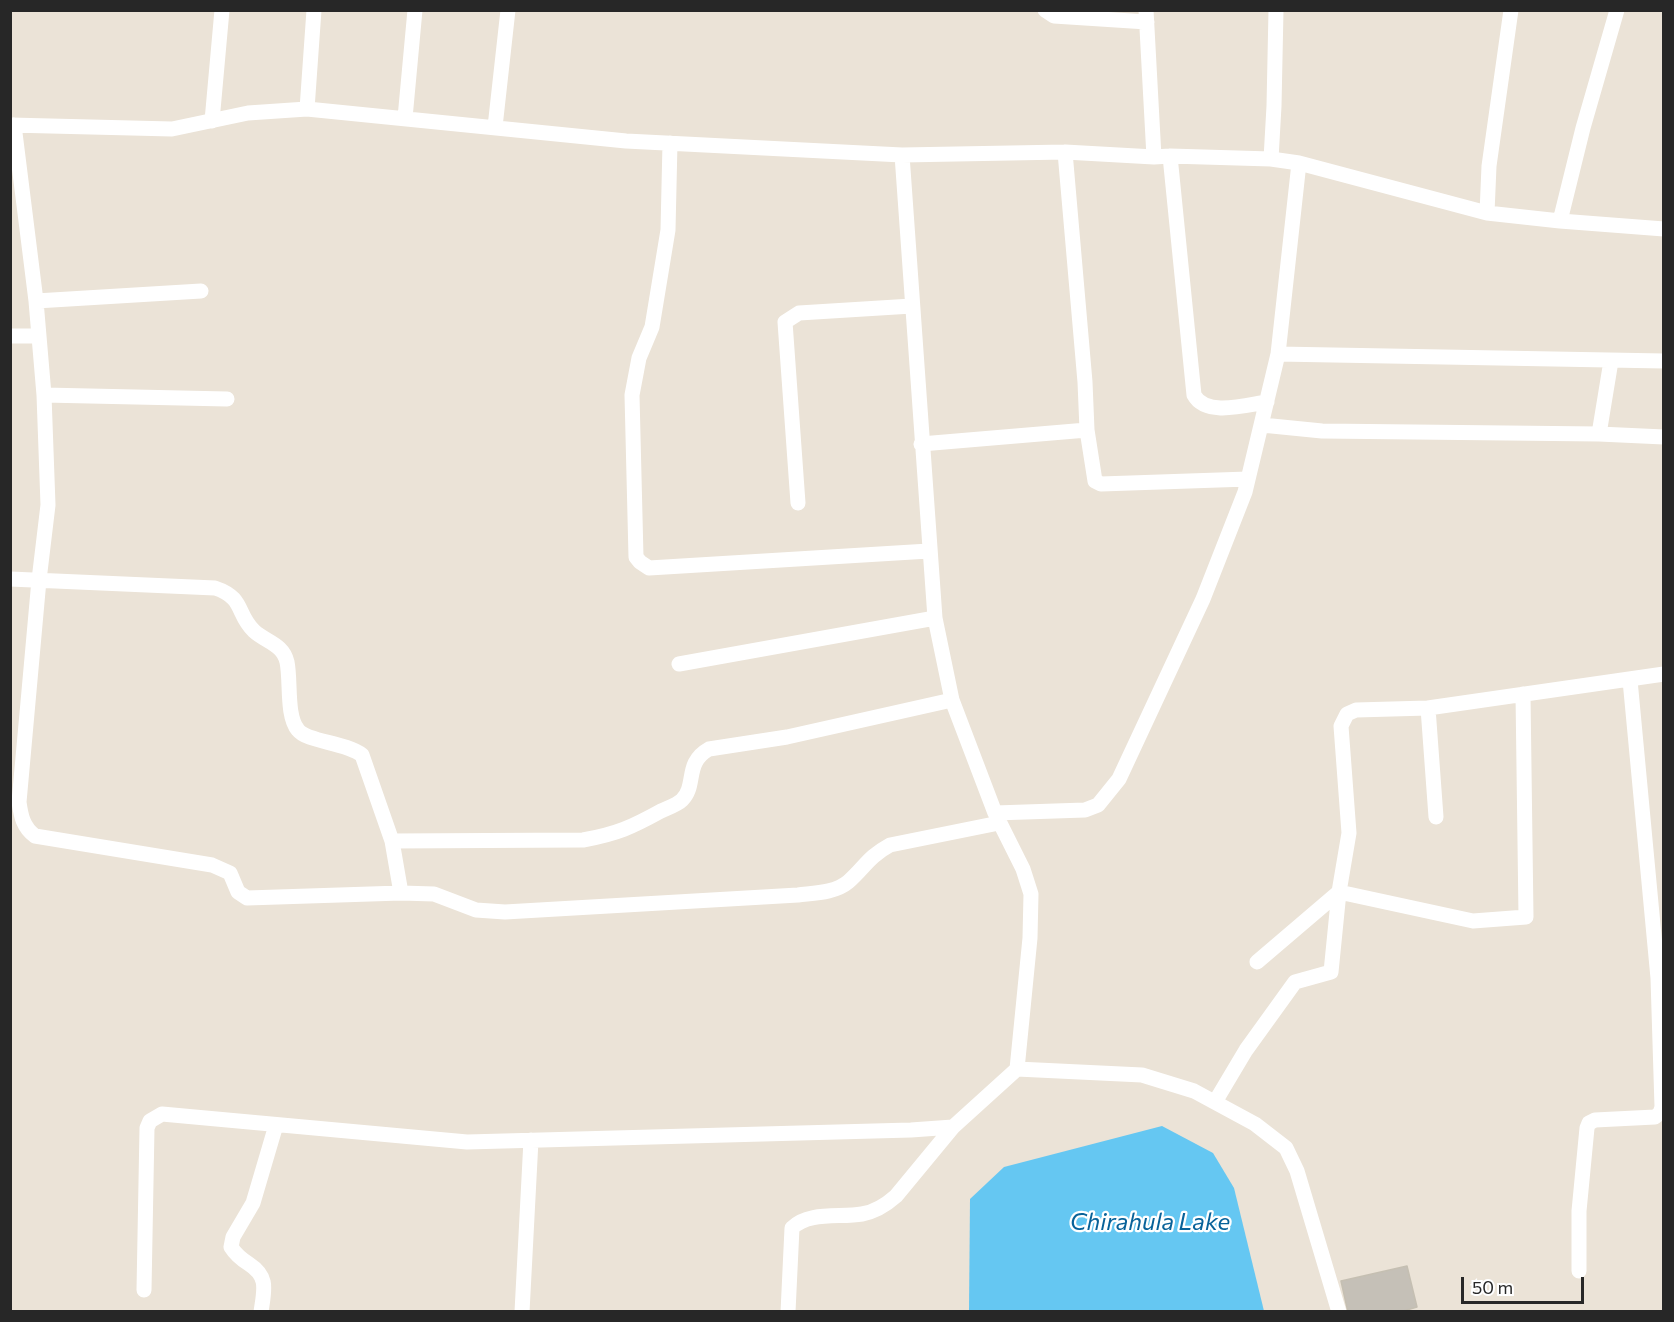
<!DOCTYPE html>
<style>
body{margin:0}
#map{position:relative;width:1674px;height:1322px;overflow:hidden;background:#ebe3d7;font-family:Commissioner,sans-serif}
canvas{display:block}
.frame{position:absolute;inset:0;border:12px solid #272727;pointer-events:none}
.scale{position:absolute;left:1461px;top:1277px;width:123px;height:27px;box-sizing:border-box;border:3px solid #272727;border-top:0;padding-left:8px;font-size:18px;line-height:21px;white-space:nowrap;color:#272727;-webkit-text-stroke:4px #fff;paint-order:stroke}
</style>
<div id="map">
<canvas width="1674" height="1322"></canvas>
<div class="frame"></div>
<div class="scale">50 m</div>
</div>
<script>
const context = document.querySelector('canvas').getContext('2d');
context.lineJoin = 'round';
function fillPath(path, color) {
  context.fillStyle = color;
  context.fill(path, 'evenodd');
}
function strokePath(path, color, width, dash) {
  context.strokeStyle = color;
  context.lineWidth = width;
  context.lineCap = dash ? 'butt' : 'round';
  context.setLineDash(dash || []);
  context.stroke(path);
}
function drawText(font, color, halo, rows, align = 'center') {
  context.font = font + ' Commissioner,sans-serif';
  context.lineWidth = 4.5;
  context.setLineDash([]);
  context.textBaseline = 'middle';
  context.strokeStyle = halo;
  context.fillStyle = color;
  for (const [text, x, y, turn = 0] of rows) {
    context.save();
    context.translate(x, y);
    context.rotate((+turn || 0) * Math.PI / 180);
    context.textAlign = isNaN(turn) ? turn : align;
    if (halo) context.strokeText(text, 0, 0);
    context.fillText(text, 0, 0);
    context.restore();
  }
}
fillPath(new Path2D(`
 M1162 1126 1213 1153 1234 1188 1264 1311H969L970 1199 1004 1167Z`), '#65c7f2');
const building = new Path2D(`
 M1407 1266 1417 1307 1400 1312H1348L1341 1281Z`);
fillPath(building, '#c5c0b7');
strokePath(building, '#c5bfb2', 1.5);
strokePath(new Path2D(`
 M1045 10 1054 16 1147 22
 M1146 10 1154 157
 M307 109 314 10
 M405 118 415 10
 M212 121 222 10
 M10 125 172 129 248 113 307 109 626 141 902 155 1065 152 1154 157 1170 156 1271 159 1299 163 1487 213 1560 221 1664 229
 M14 125 36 301 44 395 48 505 39 580 19 802C21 816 23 827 35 836L212 865 230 873 238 892 247 898 401 893 434 894 476 910 505 912 798 895C813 893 835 893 848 882 865 867 868 857 890 845L999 823
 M495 127 508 10
 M670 143 668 230 652 327 639 358 632 395 636 557 640 562 649 568 929 551
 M1170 156 1194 395C1206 417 1246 405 1267 402
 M1271 159 1274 106 1276 10
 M1487 213 1489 166 1511 10
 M1560 221 1583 128 1617 10
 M36 301 201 291
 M10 336H39
 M1278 354 1664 361
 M44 395 227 399
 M1262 425 1322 431 1599 434 1611 361
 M1087 430 1095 481 1101 484 1248 479
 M1599 434 1664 437
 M921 444 1087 430 1085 382 1065 152
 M798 503 785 322 799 313 912 306
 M10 579 215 588C245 598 236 614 254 631 266 642 283 644 287 662 291 681 286 716 298 730 307 742 345 742 362 755L392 841 401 893
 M679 664 935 618
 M1630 680 1658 978
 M1428 708 1356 710 1347 714 1341 726 1349 833 1339 892 1473 921 1526 917 1523 694
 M995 813 1085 810 1098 805 1119 779 1203 599 1245 492 1278 354 1299 163
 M1436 817 1428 708 1664 674
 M392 841 583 840C617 834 632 827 661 811 667 808 677 805 682 800 697 785 684 763 709 749L787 737 952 700
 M1257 962 1339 892
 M1017 1069 1142 1075 1194 1091 1255 1124 1286 1148 1297 1171 1339 1312
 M1215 1102 1246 1050 1295 982 1331 972 1339 892
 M1579 1271V1211L1587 1128 1589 1123 1595 1120 1655 1117 1660 1113 1662 1107 1658 978H1664
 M144 1290 147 1128 150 1121 162 1114 467 1142 911 1130 953 1127
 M261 1312C264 1290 269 1277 249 1264 241 1259 236 1255 231 1247L233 1237 253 1203 276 1125
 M522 1312 531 1140
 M788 1312 792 1228C809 1211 840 1218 862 1214 874 1212 887 1204 896 1196L953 1127 1017 1069 1030 938 1031 894 1023 869 995 813 952 700 935 618 902 155`), '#fff', 15);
drawText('italic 24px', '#086299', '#fff', [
 ["Chirahula Lake",1150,1222]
]);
</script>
